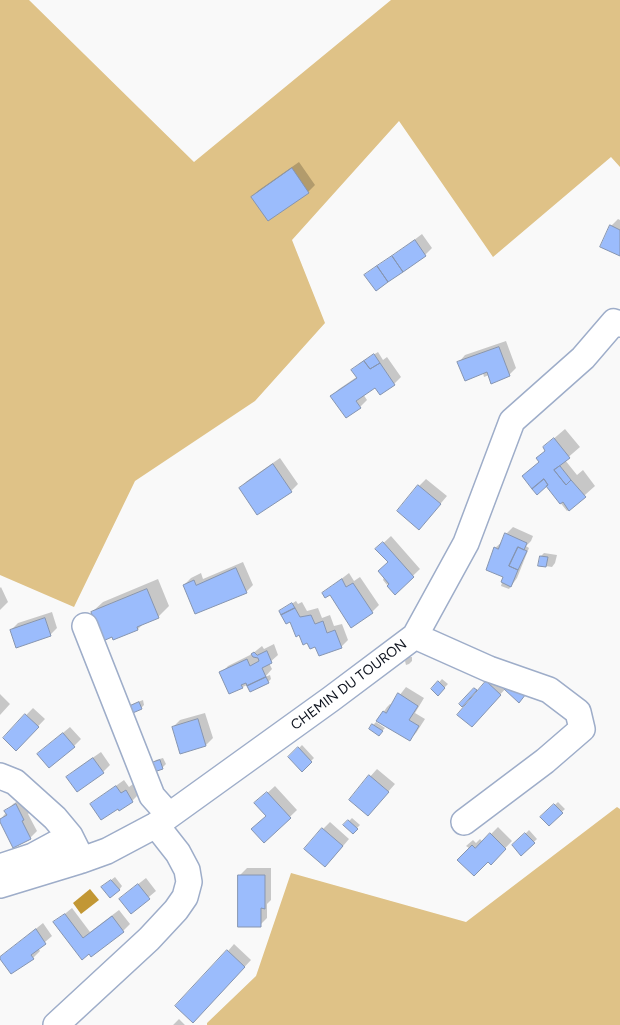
<!DOCTYPE html>
<style>
body{margin:0}
canvas{display:block;background:#f9f9f9}
</style>
<canvas width="620" height="1025"></canvas>
<script>
const context = document.querySelector('canvas').getContext('2d');
context.lineJoin = 'round';
function fillPath(path, color) {
  context.fillStyle = color;
  context.fill(path, 'evenodd');
}
function strokePath(path, color, width, dash) {
  context.strokeStyle = color;
  context.lineWidth = width;
  context.lineCap = dash ? 'butt' : 'round';
  context.setLineDash(dash || []);
  context.stroke(path);
}
function drawText(font, color, halo, rows, align = 'center') {
  context.font = font + ' Figtree,sans-serif';
  context.lineWidth = 4;
  context.setLineDash([]);
  context.textBaseline = 'middle';
  context.strokeStyle = halo;
  context.fillStyle = color;
  for (const [text, x, y, turn = 0] of rows) {
    context.save();
    context.translate(x, y);
    context.rotate((+turn || 0) * Math.PI / 180);
    context.textAlign = isNaN(turn) ? turn : align;
    if (halo) context.strokeText(text, 0, 0);
    context.fillText(text, 0, 0);
    context.restore();
  }
}
fillPath(new Path2D(`
 M0 0H29L194 162 391 0H620V167L611 157 493 257 399 121 292 240 325 323 255 401 135 481 74 607 0 575Z
 M617 807 620 809V1025H207V1023L256 976 291 873 466 922Z`), '#dfc287');
fillPath(new Path2D(`
 M90 889 99 900 81 914 73 903Z`), '#c29734');
fillPath(new Path2D(`
 M299 162 315 185 308 192 252 197 259 190Z
 M618 219 620 220V255L611 226Z
 M422 234 432 248 425 255 376 290 397 253Z
 M506 341 516 368 509 375H489L484 377 483 373 459 362 465 355Z
 M378 352 383 360 387 357 401 377 394 384 375 386 363 394 367 400 360 407 332 396 339 389 358 376 353 370 360 363Z
 M565 429 580 447 565 460 577 475 583 470 595 486 567 511 546 485 523 476 540 461 546 450 544 447Z
 M280 458 298 484 291 491 240 488 247 481Z
 M426 479 447 496 426 521 419 486Z
 M513 527 533 536 531 541 526 546 529 548 517 578 509 589 501 586 504 576 495 548 503 541 506 534Z
 M391 536 420 569 395 593 391 581 387 585 383 580 390 562 377 549Z
 M544 553 557 555 555 563 552 567 539 565 541 556Z
 M243 562 253 585 246 592 184 585 191 578 201 573 203 579Z
 M349 573 354 581 360 577 379 605 372 612 351 627 330 593H323Z
 M158 579 169 606 158 617 144 623 138 629 114 638 92 612 103 602Z
 M1 587 8 602 0 610V588Z
 M296 601 298 604 302 602 307 611 318 608 322 618 330 615 334 626 342 624 348 640 341 647 316 645 300 634 291 620 281 611Z
 M52 612 57 628 50 635 11 630 18 623Z
 M274 644 278 655 269 663 272 669 265 677 270 675 271 679 268 682 247 685 230 693 221 673 228 666 252 654 262 646 264 649Z
 M409 657H412V661L409 664 406 665 405 661Z
 M493 675 507 687 479 718 459 715Z
 M442 679 448 684 438 694 433 689Z
 M406 687 424 698 415 713 425 719 416 733 409 740 378 720 387 707 390 704 392 705Z
 M0 694 10 704 0 715Z
 M143 700 144 705 141 708H127L130 705Z
 M33 708 45 719 23 742 4 738Z
 M205 713 213 738 206 745 173 727 180 720Z
 M376 722 385 728 382 731 373 725Z
 M70 727 81 739 74 746 46 747Z
 M302 745 314 758 302 770 290 757Z
 M101 752 110 765 103 772 77 790 68 777 75 770Z
 M163 758 166 764 162 768 153 764 156 760Z
 M377 769 395 784 375 807 350 799Z
 M124 780 129 787 133 784 139 794 132 801 120 809 118 807 92 805 99 798Z
 M275 786 297 810 265 841 267 816 263 797Z
 M23 798 30 812 28 814 37 831 30 838 0 820 13 804Z
 M558 802 565 809 549 824 542 817Z
 M352 818 360 825 353 832 345 825Z
 M330 822 349 839 332 859 323 829Z
 M498 827 512 841 491 863 466 846 473 840 476 843 480 839 483 842Z
 M529 830 537 839 521 854 514 845Z
 M247 868H271V900L267 904V918L260 925 240 875Z
 M115 877 122 886 119 890 106 884Z
 M146 878 156 891 131 912 128 892Z
 M72 908 90 932 119 910 130 924 123 931 90 952 55 922Z
 M43 923 52 936 38 948 40 951 33 958H0Z
 M234 944 251 960 200 1015 228 951Z
 M179 1019 185 1025H173Z`), '#0003');
const building = new Path2D(`
 M292 168 309 193 268 221 251 197Z
 M610 225 620 230V256L600 247Z
 M415 240 426 256 403 272 392 256Z
 M392 256 403 272 388 282 377 266Z
 M377 266 388 282 376 291 364 275Z
 M499 347 510 376 491 384 487 372 465 381 457 362Z
 M374 354 380 363 370 369 364 361Z
 M364 361 370 369 380 363 395 385 380 395 375 388 356 401 361 408 346 418 330 396 357 378 351 370Z
 M554 438 570 458 554 470 566 485 571 480 586 497 569 511 563 502 560 504 546 486 548 485 544 479 532 489 522 476 539 462 536 458 545 451 543 447Z
 M273 464 292 492 257 515 239 488Z
 M560 466 571 480 566 485 554 470Z
 M544 479 548 485 537 495 532 489Z
 M418 485 441 504 419 530 397 511Z
 M505 533 527 543 524 550 518 547 509 566 518 570 511 587 501 582 503 577 486 570 494 547 498 549Z
 M383 542 414 577 395 595 387 586 389 584 378 571 388 562 375 549Z
 M518 547 527 551 518 570 509 566Z
 M540 556 548 557 546 567 538 566Z
 M236 568 247 593 195 614 183 585 194 580 196 585Z
 M342 579 346 587 353 583 373 613 351 628 330 595 325 598 322 593Z
 M147 589 159 618 137 627 138 630 113 640 112 637 103 641 91 612Z
 M292 603 295 608 281 615 279 611Z
 M295 608 300 617 311 615 315 624 323 621 327 633 335 630 342 648 319 656 315 647 310 649 307 643 303 645 299 635 296 637 290 622 286 624 281 615Z
 M45 618 51 636 16 648 10 630Z
 M267 651 272 663 262 668 266 677 247 686 246 683 241 685 243 688 229 694 219 672 247 659 250 666 259 661 258 658 253 657 251 654 254 652 257 655Z
 M266 677 269 683 250 692 247 686Z
 M438 681 445 688 438 696 431 689Z
 M486 681 501 695 472 727 457 715Z
 M511 682 529 690 519 703 504 689Z
 M474 688 477 690 462 707 459 704Z
 M398 693 418 706 409 720 419 726 410 741 376 721 383 711 386 713Z
 M139 702 142 709 128 715 126 708Z
 M25 714 39 727 16 751 3 738Z
 M198 719 206 746 180 754 172 727Z
 M372 724 383 731 379 736 369 729Z
 M63 733 75 747 49 768 37 754Z
 M298 747 312 762 302 772 288 757Z
 M93 758 104 773 77 792 66 777Z
 M160 760 163 769 154 772 151 763Z
 M369 775 389 792 368 816 349 800Z
 M116 786 121 793 126 790 133 802 119 811 118 809 101 820 90 804Z
 M267 792 291 818 264 843 251 829 266 816 254 803Z
 M16 804 24 820 22 821 31 839 13 848 0 822V819L7 815 4 811Z
 M554 804 563 813 549 826 540 817Z
 M348 820 358 829 353 834 343 825Z
 M322 828 343 846 325 867 304 849Z
 M490 833 506 849 491 865 488 862 474 876 457 860 472 845 475 848Z
 M525 833 535 843 521 856 512 845Z
 M238 875H265V909L261 908V927H238Z
 M111 880 120 890 110 898 101 887Z
 M138 884 150 899 131 914 119 899Z
 M65 914 83 938 112 916 124 932 91 957 89 954 82 960 53 922Z
 M36 929 46 944 31 955 34 959 11 974 0 959V957Z
 M227 950 245 967 193 1023 175 1006Z`);
fillPath(building, '#9bbcfc');
strokePath(building, '#8695b0', 1);
const minor = new Path2D(`
 M85 626 152 796 169 815
 M415 636 489 669 549 690 578 712 582 729 545 761 464 822
 M0 776 15 782 55 818 70 836 82 860
 M0 867 33 856 70 836
 M0 885 82 860 107 851 156 825 331 699 415 636 466 543 512 421 583 358 614 322 620 324
 M56 1025 149 939 176 910 185 897 189 882 187 870 178 853 156 825`);
strokePath(minor, '#9eadc9', 28);
strokePath(minor, '#fff', 25);
drawText('14px', '#0e131e', '#fff', [
 ["CHEMIN DU TOURON",349,685,-37]
]);
</script>
